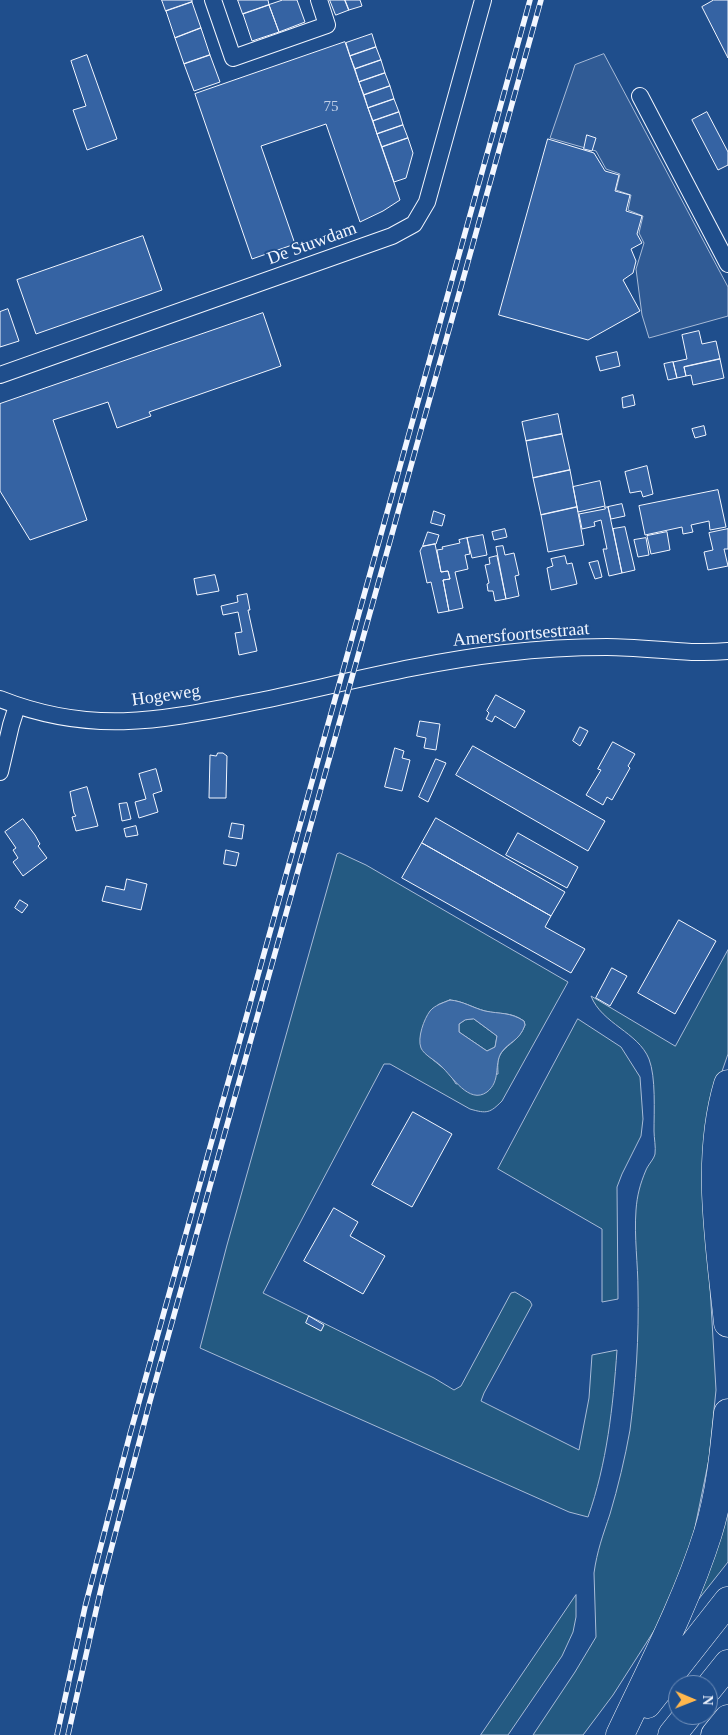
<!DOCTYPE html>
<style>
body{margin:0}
#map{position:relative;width:728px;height:1735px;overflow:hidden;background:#1f4e8c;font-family:"Times New Roman",serif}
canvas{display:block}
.north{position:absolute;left:668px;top:1675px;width:50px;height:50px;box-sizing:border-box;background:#1f4e8c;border:1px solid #7391ba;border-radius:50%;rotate:91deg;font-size:14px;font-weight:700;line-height:20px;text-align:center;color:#f2f6ff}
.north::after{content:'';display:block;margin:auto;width:18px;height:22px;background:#ffb74d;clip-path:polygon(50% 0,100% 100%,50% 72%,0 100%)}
</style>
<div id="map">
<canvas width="728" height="1735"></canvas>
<div class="north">N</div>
</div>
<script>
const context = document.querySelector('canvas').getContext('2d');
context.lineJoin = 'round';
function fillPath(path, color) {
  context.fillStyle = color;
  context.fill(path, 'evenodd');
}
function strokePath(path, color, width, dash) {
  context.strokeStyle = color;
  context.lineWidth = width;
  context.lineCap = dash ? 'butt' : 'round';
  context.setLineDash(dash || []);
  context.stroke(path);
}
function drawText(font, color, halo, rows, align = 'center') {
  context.font = font + ' "Times New Roman",serif';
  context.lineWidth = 4;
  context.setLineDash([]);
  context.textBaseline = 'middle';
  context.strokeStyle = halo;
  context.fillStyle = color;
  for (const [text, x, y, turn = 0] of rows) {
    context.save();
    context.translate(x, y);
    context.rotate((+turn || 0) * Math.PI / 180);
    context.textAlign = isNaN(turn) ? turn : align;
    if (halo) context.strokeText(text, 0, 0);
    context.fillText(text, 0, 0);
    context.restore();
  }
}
const green = new Path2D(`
 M340 853 366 865 568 982 502 1101C490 1113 487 1114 470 1109L390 1064H384L263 1293 434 1378 454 1390 461 1386 511 1293 515 1292 530 1301 532 1305 484 1393 481 1401 579 1450 589 1398 592 1355 617 1350C613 1407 607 1463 588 1517L569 1512 200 1348 227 1245 337 854ZM450 1000C463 1001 473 1008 485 1011 500 1015 510 1011 524 1021L525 1025C519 1042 504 1045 499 1057 497 1062 498 1069 498 1074L456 1084 449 1073 426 1054 438 1005Z
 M728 950V1054L711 1103 703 1166 716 1390 709 1459 694 1532 685 1562 659 1623 613 1695 583 1735H533L575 1672 596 1637 594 1573C597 1551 603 1535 610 1514 618 1487 625 1458 630 1430 636 1384 639 1336 638 1290 638 1264 634 1237 636 1210 637 1196 640 1184 646 1170 648 1165 654 1159 655 1154 656 1147 654 1138 654 1131 654 1112 656 1077 649 1059 638 1032 602 1024 591 996L675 1046Z
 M474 1019 497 1036 495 1047 487 1051 459 1032V1024L465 1020Z
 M578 1019 621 1047 640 1077 643 1119 641 1136 622 1174 617 1187 618 1299 602 1302V1229L498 1169Z
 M728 1485V1562L687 1614Z
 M576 1595V1617L573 1632 562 1656 508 1735H481Z`);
fillPath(green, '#245a82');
strokePath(green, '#a8bbd7', 1);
const parking = new Path2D(`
 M604 54 728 287V316L649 338 642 315 636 269 644 243 639 233 643 216 628 210 631 195 616 190 620 174 606 169 596 151 550 138 575 65Z`);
fillPath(parking, '#305b95');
strokePath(parking, '#a8bbd7', 1);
const water = new Path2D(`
 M450 1000C463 1001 473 1008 485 1011 500 1014 510 1012 524 1021L525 1025C519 1042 509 1041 501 1053 494 1065 501 1081 487 1092 469 1105 452 1076 441 1066 435 1060 424 1055 421 1048 417 1038 424 1019 430 1011 435 1005 443 1003 450 1000ZM474 1019 497 1036 495 1047 487 1051 459 1032V1024L465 1020Z`);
fillPath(water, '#3b69a3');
strokePath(water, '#a8bbd7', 1);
const building = new Path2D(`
 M162 0H192V2L166 11Z
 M238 0H268L269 5 243 14Z
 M283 0H297L305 22 279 32 269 5Z
 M330 0H345L349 10 336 15Z
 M345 0H360L362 6 349 10Z
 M714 0H728V58L702 7Z
 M192 2 201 28 175 38 166 11Z
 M269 5 279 32 252 41 243 14Z
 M201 28 210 55 184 64 175 38Z
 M372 34 376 47 350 56 346 43Z
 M345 42 400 200 383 211 360 222 326 124 261 146 295 244 252 259 195 94Z
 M376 47 381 60 355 69 350 56Z
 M87 55 117 139 87 150 73 110 86 106 71 61Z
 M210 55 220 82 194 91 184 64Z
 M381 60 385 73 359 82 355 69Z
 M385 73 390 86 364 95 359 82Z
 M390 86 394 99 368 108 364 95Z
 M394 99 399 112 373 121 368 108Z
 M399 112 403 125 377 134 373 121Z
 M707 112 728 152V165L718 170 692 120Z
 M403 125 408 138 382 147 377 134Z
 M587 135 596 138 592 151 584 149Z
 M408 138 413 153 406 178 394 182 382 147Z
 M548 139 594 153 605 171 619 175 615 191 630 195 626 211 642 216 637 234 642 243 631 249 636 261 633 273 623 280 640 311 588 340 499 315Z
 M143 236 162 290 36 334 17 280Z
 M8 309 19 341 0 347V312Z
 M263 313 281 366 149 412 151 416 117 428 108 402 53 420 87 520 30 540 0 491V404Z
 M699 331 702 344 716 341 720 359 684 367 686 376 677 378 673 362 687 359 682 335Z
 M617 352 620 366 600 371 596 357Z
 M720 359 724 378 693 385 691 375 686 376 684 367Z
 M673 362 677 378 668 380 664 364Z
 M633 395 635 405 623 408 622 398Z
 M558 414 562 434 526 441 522 422Z
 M704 426 706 435 695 438 692 429Z
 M562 434 570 470 533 478 526 441Z
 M647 466 653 494 643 497 641 491 630 493 625 472Z
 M570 470 577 507 541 515 533 478Z
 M600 481 605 506 578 512 573 487Z
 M718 490 726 527 710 530 709 521 691 525 693 532 683 534 682 527 645 535 639 506Z
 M622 504 625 516 611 519 608 507Z
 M577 507 584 545 548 552 541 515Z
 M605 507H608L622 573 609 576 603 549H607L601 520 594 522 595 526 582 529 579 514 605 509Z
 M434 511 445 515 442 526 431 523Z
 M625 527 635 570 622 573 613 529Z
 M505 529 507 537 494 540 492 532Z
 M728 529V549H724L728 566 708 570 704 552 713 550 709 533Z
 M428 532 439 535 436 544 423 546Z
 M667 532 670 550 651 554 647 536Z
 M483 535 487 555 472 558 467 538Z
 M467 538 470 554 465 555 468 569 455 572 463 608 449 611 443 580 450 579 448 571 441 572 437 550 443 549 442 547 460 543 459 540Z
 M646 538 649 555 638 557 634 540Z
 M435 544 441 572 448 571 450 579 443 580 449 611 438 613 431 582 427 583 420 551 422 547Z
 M503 546 505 555 514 553 519 575 515 576 519 596 506 599 496 547Z
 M497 556 506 599 495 601 493 591H488L487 584 489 583 485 565 490 564 489 558Z
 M565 556 567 564 572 563 577 584 551 590 547 568 553 566 551 559Z
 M598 561 602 577 595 579 589 563Z
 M215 575 219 591 197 595 194 579Z
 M247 594 250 610H248L257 651 239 655 235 633 242 632 238 612 223 615 221 606 238 602 237 596Z
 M496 695 525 711 515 728 495 716 492 722 486 719 489 713 487 711Z
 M420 721 440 724 436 750 424 748 426 738 417 736Z
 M580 727 588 731 580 746 573 741Z
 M613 742 635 754 628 766 630 768 612 800 607 797 603 805 586 795 601 770 598 769Z
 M473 746 605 821 588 851 456 775Z
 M395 748 404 751 402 758 410 760 402 791 385 787Z
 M218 753H223L227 756 226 798H209L210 755 216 756Z
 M436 759 446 763 428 802 419 797Z
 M156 769 162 791 153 794 158 812 139 818 135 802 146 799 139 774Z
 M87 787 98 826 76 831 72 817 76 816 74 813 70 792Z
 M127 803 131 819 122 821 119 804Z
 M436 818 565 892 551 916 422 843Z
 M23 819 35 835 40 844 38 846 47 858 23 876 13 862 18 858 13 850 16 848 5 832Z
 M232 823 244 825 242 839 229 837Z
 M136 826 138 835 126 837 124 829Z
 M518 833 578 867 567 888 506 855Z
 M422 843 551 916 545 927 585 949 571 973 402 878Z
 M226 850 239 853 236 866 224 864Z
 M127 879 147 884 141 910 102 901 106 886 124 890Z
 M20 900 28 905 22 913 15 908Z
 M679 920 716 941 675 1014 638 993Z
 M612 968 627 976 610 1006 596 998Z
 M413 1112 452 1134 412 1207 372 1185Z
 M334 1208 358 1222 350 1236 385 1256 363 1294 304 1261Z
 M309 1316 324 1325 321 1331 306 1323Z`);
fillPath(building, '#3563a3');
strokePath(building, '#f2f6ff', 1);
const street = new Path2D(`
 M213 0 233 58 327 25 319 0
 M640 96 728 264
 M0 375 392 236 414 224 427 202 483 0
 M0 699C96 737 167 719 264 700 344 683 424 662 505 653 539 649 573 647 607 647 648 647 687 655 728 651
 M0 772 11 725 17 706`);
const highway = new Path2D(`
 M728 1084C705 1161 720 1245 728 1323
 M708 1689 728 1664
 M647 1704 728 1601
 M620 1735C651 1669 686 1603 708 1533 720 1494 724 1453 728 1413
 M672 1735 688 1715
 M715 1735 728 1719`);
strokePath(street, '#f2f6ff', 18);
strokePath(highway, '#f2f6ff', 29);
strokePath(street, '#1f4e8c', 16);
strokePath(highway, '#1f4e8c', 28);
const rail = new Path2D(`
 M57 1735 85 1607 130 1434 530 0
 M68 1735 102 1584 150 1401 541 0`);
strokePath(rail, '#f2f6ff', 5.5);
strokePath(rail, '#1f4e8c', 4, [11]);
drawText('15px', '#c3d1e8', null, [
 ["75",331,107]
]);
drawText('18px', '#f2f6ff', '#1f4e8c', [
 ["De Stuwdam",312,244,-20],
 ["Amersfoortsestraat",521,635,-5],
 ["Hogeweg",166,696,-8]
]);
</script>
